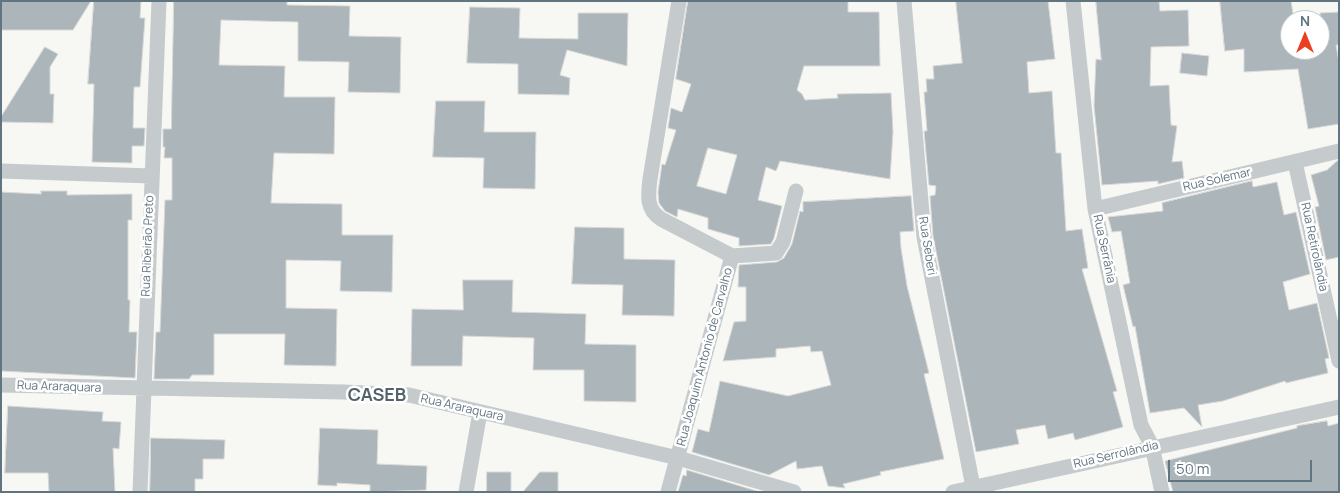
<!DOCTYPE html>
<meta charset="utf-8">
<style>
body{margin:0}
#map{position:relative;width:1340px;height:493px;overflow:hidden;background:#f7f7f4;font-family:Manrope,sans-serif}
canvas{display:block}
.frame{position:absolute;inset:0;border:2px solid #617581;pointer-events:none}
.north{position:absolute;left:1280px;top:10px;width:50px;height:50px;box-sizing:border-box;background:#fff;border:1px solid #c0c8cd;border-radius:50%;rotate:0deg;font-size:14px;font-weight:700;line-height:20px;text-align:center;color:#617581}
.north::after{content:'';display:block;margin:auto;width:18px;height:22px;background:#ec3f1f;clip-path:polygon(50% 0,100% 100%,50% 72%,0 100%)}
.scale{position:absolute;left:1168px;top:460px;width:144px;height:22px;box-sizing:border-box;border:2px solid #617581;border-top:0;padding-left:6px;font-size:15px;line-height:18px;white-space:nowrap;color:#617581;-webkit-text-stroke:4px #fff;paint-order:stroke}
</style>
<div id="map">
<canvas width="1340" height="493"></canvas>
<div class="frame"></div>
<div class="north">N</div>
<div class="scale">50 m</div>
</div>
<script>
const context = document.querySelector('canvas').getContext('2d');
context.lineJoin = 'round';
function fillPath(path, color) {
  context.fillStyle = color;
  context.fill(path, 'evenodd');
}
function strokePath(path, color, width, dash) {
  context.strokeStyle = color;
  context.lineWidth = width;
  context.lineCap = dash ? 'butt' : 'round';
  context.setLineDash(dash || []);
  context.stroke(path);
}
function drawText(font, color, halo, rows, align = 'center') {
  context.font = font + ' Manrope,sans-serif';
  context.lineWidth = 5;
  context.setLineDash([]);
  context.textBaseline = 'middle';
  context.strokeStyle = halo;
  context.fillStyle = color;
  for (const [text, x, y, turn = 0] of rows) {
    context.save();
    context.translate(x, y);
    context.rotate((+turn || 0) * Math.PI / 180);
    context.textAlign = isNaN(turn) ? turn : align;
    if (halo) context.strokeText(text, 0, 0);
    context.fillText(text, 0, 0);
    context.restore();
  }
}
const building = new Path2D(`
 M1 1H91L73 30H1Z
 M94 1H141L140 18H145L140 87H134L133 128H145L144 146H132V163L92 162 94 84H88Z
 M174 1H287V5L350 6 349 36 401 37 400 93 348 92 349 62 298 61V22L221 20 219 65 285 66 284 97H335L334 154 274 153 271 203 342 204V235H393L392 292 340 291 341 261 286 260V308L337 309 336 366 284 365 285 334H214V375H192L189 379H154L156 332H160L165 200H172V158H164L165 147H163V129H171Z
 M688 1H848V12H879L880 66H804L797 90 802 94 805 100 838 98 837 94 891 93 893 132 890 179 780 161 776 171 766 167 758 200 782 206 774 238 771 244 739 246V238L708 229V218L678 209 677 217 665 211 659 203 658 192 662 164 665 165 676 130 668 128 671 108 682 112 691 84 676 79ZM708 148 737 155 726 194 697 186Z
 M956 1H1048L1055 59 1027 62 1029 93 1052 91 1056 153H1061L1066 231 1082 229 1088 268 1082 269 1117 391 1113 392 1123 427 1075 440 1073 433 1048 439 1045 425 1016 430 1019 444 976 452 933 236 930 196 935 195 936 186 929 185 924 131H927L924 92H927L926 79H934L933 66 962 63Z
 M1096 1H1159L1160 11 1188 10 1189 46 1151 47 1150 86 1169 85 1171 125 1177 126 1172 162 1182 161 1184 178 1158 184V181L1102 185 1094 106 1096 59 1101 60Z
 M1220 1H1291L1294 20H1290L1291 55 1320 51V13L1339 12V45H1336L1339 63V124L1308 129 1298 69 1244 72V49L1225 51Z
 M470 7 520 8 519 38 578 39V13H628L627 66 567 50 560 75 570 78 569 95 518 94V64L467 63Z
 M45 47 58 54 50 67V94H54L53 123 1 122V117Z
 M1182 53 1209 56 1207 76 1180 73Z
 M436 101H485L484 132H536L535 189 483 188 484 158 433 157Z
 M1337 161H1339V257L1326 260 1315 207 1319 206 1311 175 1327 170Z
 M1252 181 1253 187 1277 182 1284 215 1296 212 1310 274 1283 282 1289 310 1317 303 1329 358 1325 359 1328 373 1286 383 1285 381 1223 401 1198 405 1202 427 1184 408 1150 413 1135 326 1133 327 1123 285 1130 283 1121 231 1112 232 1108 217 1163 211 1162 203Z
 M41 191H67V195L132 194V220H128V300H130L129 332H137L135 378 1 371V192L41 194Z
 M911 196 914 231 900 232 901 248 907 286 929 373 924 374 944 459 880 472 881 475 843 484 845 488 828 486 822 466 797 469 796 461 769 475 692 452 698 429 709 432 720 381 788 396 831 385 822 351 811 352 810 346 776 349V357L723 361 734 322 746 321V287H738L739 265 777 262 784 258 792 244 800 211 803 212V202Z
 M575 227 624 228V259L675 260 674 316 622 315 623 285 572 284Z
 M463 280H513L512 312 586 314 585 344 636 345V402L584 401V370H533L534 338 463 336 462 366H411L412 309 463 310Z
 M8 406 103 412 102 421 121 422 119 449 113 448 115 492H49L48 473H5Z
 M1327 421 1328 426 1339 423V492H1173L1165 461 1297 428V426Z
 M320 428 378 430 377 464 427 466 426 490 370 492V485L337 483V486L318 485Z
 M151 438 225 440 224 459H203V479H195V492H150Z
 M687 470 760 492H678L683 475 686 476Z
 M487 472H511V492H487Z
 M540 472H558V492H523Z`);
fillPath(building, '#abb5ba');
strokePath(building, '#d9d9d7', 1);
strokePath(new Path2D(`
 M904 1 924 237 973 487
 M1073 1 1095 209 1141 425 1152 446 1162 492
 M1295 162 1339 361
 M1 171 151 176
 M1095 209 1339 151
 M732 256 776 253 783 242 796 191
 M1 385 343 392 409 395 678 458 794 492
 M140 492 159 1
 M466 492 480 412
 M668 492 732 256 661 219C646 209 648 196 650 179L679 1
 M953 492 1339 407`), '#c5cacc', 15);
drawText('12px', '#617581', '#fff', [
 ["Rua Solemar",1217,180,-13],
 ["Rua Ribeirão Preto",148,246,-88],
 ["Rua Seberi",927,246,81],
 ["Rua Retirolândia",1314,247,78],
 ["Rua Serrânia",1104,249,78],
 ["Rua Joaquim Antonio de Carvalho",705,357,-75],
 ["Rua Araraquara",59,387,2],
 ["Rua Araraquara",462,408,13],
 ["Rua Serrolândia",1116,455,-13]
]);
drawText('bold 18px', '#53636b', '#fff', [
 ["CASEB",377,396]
]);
</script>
